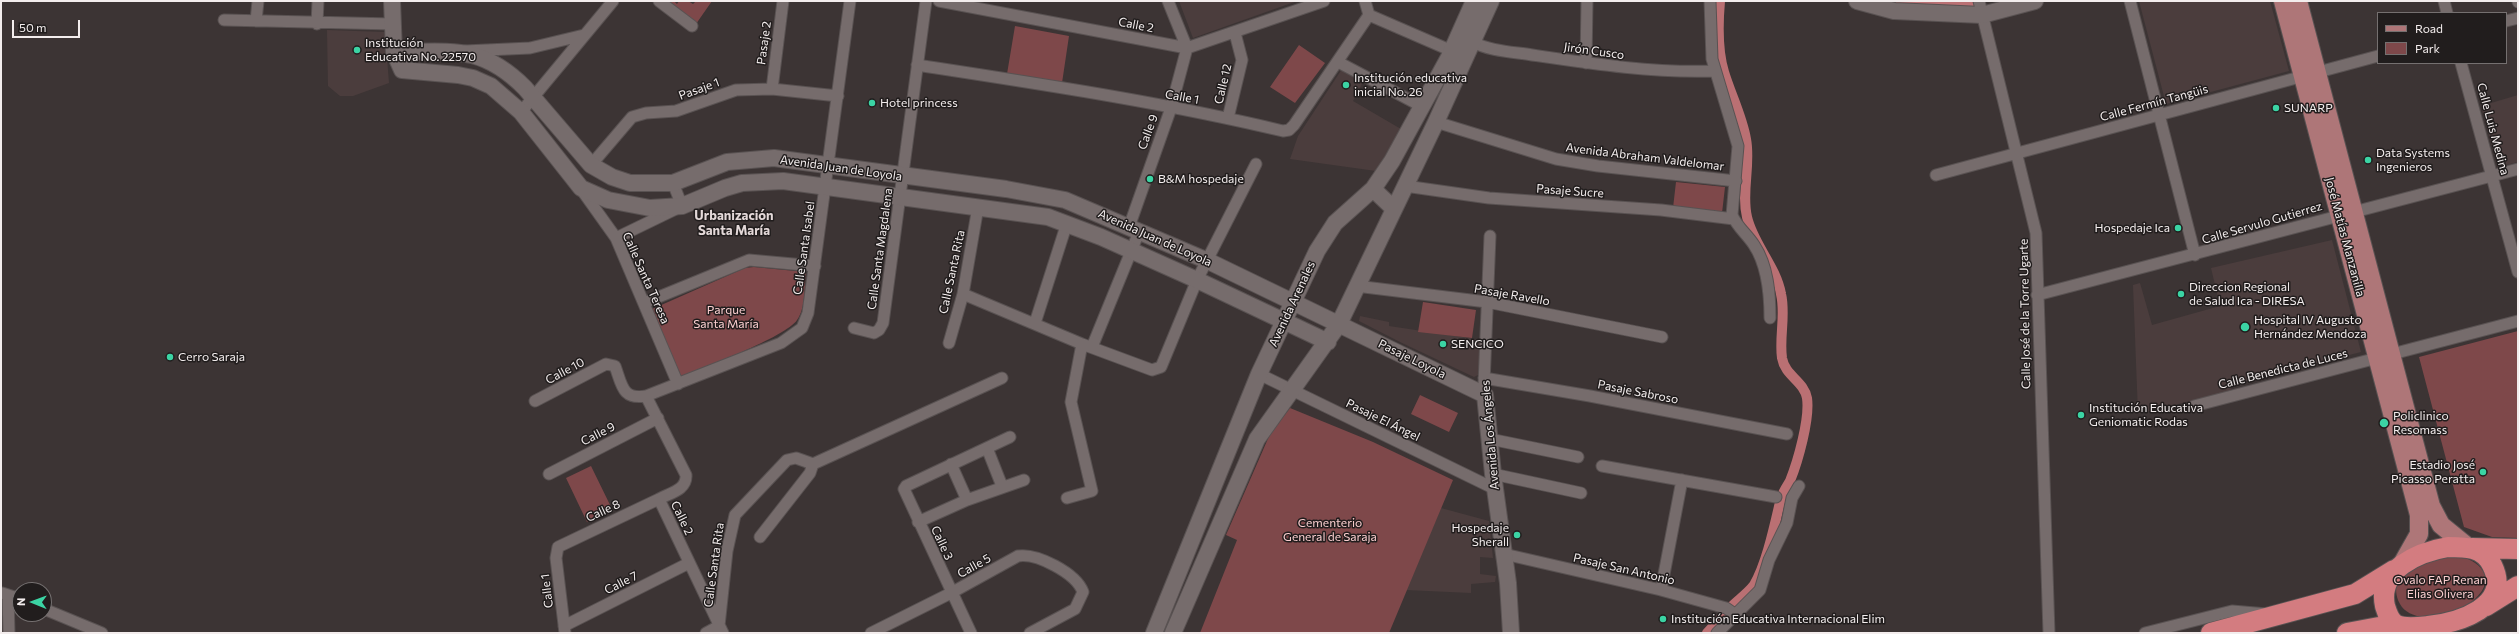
<!DOCTYPE html>
<meta charset="utf-8">
<style>
body{margin:0}
#map{position:relative;width:2519px;height:634px;overflow:hidden;background:#3c3434;font-family:Commissioner,sans-serif}
canvas{display:block}
.frame{position:absolute;inset:0;border:2px solid #f3eded;pointer-events:none}
.legend{position:absolute;left:2377px;top:12px;width:130px;height:52px;box-sizing:border-box;background:#211d1d;border:1px solid #757070;margin:0;padding:5px 7px;list-style:none;font-size:12px;color:#f3eded}
.legend li{display:flex;align-items:center;gap:8px;height:20px}
.legend b{width:20px;border:1px solid #757070}
.north{position:absolute;left:12px;top:582px;width:40px;height:40px;box-sizing:border-box;background:#211d1d;border:1px solid #757070;border-radius:50%;rotate:271deg;font-size:11px;font-weight:700;line-height:16px;text-align:center;color:#f3eded}
.north::after{content:'';display:block;margin:auto;width:14px;height:18px;background:#3bd4a4;clip-path:polygon(50% 0,100% 100%,50% 72%,0 100%)}
.scale{position:absolute;left:12px;top:20px;width:68px;height:18px;box-sizing:border-box;border:2px solid #f3eded;border-top:0;padding-left:5px;font-size:12px;line-height:14px;white-space:nowrap;color:#f3eded;-webkit-text-stroke:3px #211d1d;paint-order:stroke}
</style>
<div id="map">
<canvas width="2519" height="634"></canvas>
<div class="frame"></div>
<ul class="legend">
<li><b style="height:5px;background:#ae7678"></b>Road</li>
<li><b style="height:11px;background:#7e484a"></b>Park</li>
</ul>
<div class="north">N</div>
<div class="scale">50 m</div>
</div>
<script>
const context = document.querySelector('canvas').getContext('2d');
context.lineJoin = 'round';
function fillPath(path, color) {
  context.fillStyle = color;
  context.fill(path, 'evenodd');
}
function strokePath(path, color, width, dash) {
  context.strokeStyle = color;
  context.lineWidth = width;
  context.lineCap = dash ? 'butt' : 'round';
  context.setLineDash(dash || []);
  context.stroke(path);
}
function drawText(font, color, halo, rows, align = 'center') {
  context.font = font + ' Commissioner,sans-serif';
  context.lineWidth = 3;
  context.setLineDash([]);
  context.textBaseline = 'middle';
  context.strokeStyle = halo;
  context.fillStyle = color;
  for (const [text, x, y, turn = 0] of rows) {
    context.save();
    context.translate(x, y);
    context.rotate((+turn || 0) * Math.PI / 180);
    context.textAlign = isNaN(turn) ? turn : align;
    if (halo) context.strokeText(text, 0, 0);
    context.fillText(text, 0, 0);
    context.restore();
  }
}
fillPath(new Path2D(`
 M1179 1H1297L1193 38Z
 M2139 1H2270L2289 71 2166 104Z
 M327 30 385 32 389 83 353 96H340L328 86Z
 M1342 69 1363 82 1353 101 1401 129 1376 171 1290 159 1298 136Z
 M2518 95V162L2498 167 2481 106Z
 M2332 240 2361 352 2230 385 2231 391 2138 414 2133 285 2140 283 2152 325 2220 306 2211 268Z
 M1360 316 1389 322V326L1482 340 1480 374 1474 377 1400 342 1359 321Z
 M1441 508 1489 521 1493 558 1480 557V574L1496 576 1495 582 1471 584V593L1406 590Z`), '#4b3d3d');
fillPath(new Path2D(`
 M665 1H674L677 4 679 1H688L693 4 696 1H712L696 24Z
 M1015 26 1069 36 1062 83 1007 74Z
 M1299 45 1325 63 1295 103 1270 87Z
 M1676 182 1725 187 1722 213 1673 208Z
 M754 267 806 272C804 287 806 308 797 320 786 337 702 368 679 378L650 310 745 268Z
 M1423 302 1476 310 1472 338 1418 332Z
 M2518 331V538L2492 537 2464 527 2419 357Z
 M1420 395 1458 413 1449 432 1411 414Z
 M1290 408 1373 442 1453 480 1389 633H1200L1237 540 1226 535 1270 434Z
 M591 466 612 509 587 522 566 478Z
 M2458 555C2519 575 2466 619 2423 617 2414 616 2404 612 2400 604 2382 568 2435 560 2458 555Z`), '#7e484a');
strokePath(new Path2D(`
 M1720 1C1718 24 1717 49 1724 72 1731 95 1742 116 1746 139 1751 165 1741 192 1747 217 1753 244 1776 266 1781 294 1786 315 1779 337 1782 358 1785 376 1804 381 1807 398 1810 419 1798 461 1790 481 1787 486 1783 492 1781 498 1775 523 1767 563 1754 585 1748 593 1738 600 1731 607
 M1895 1 1978 6
 M1707 633 1725 614`), '#ba7073', 10);
const street = new Path2D(`
 M659 1 692 26
 M939 1 1187 48 1324 1
 M1710 1 1712 59 1738 146 1732 215C1737 227 1747 234 1754 245 1768 266 1770 294 1770 318
 M1979 1 2036 233 2049 633
 M2130 1 2195 255
 M2444 1 2447 13
 M2518 1V2
 M1369 15 1452 51
 M224 20 393 24
 M256 21 258 1
 M2506 21 2518 18
 M317 24 318 1
 M1473 42C1489 51 1514 52 1532 55 1593 64 1652 73 1714 71
 M465 51 530 48 584 35
 M1338 62 1423 107
 M1586 63 1587 1
 M2461 63 2518 272
 M917 65C1040 84 1162 102 1283 131L1289 130 1294 125 1369 15 1365 1
 M772 89 783 1
 M521 112 613 1
 M1228 118 1242 60 1235 33
 M1436 122 1556 159 1598 166 1736 181
 M591 165 632 117 646 113 676 111 736 90 772 89 838 96
 M1936 175 2378 56
 M1405 186 1489 198 1661 210 1734 219
 M581 189 616 238 678 384
 M1129 227 1171 108 1187 48 1168 1
 M616 238 682 206 673 183
 M1356 286 1487 302 1662 337
 M963 294 1082 344 1152 370 1161 367 1197 280 1256 164
 M2037 295 2518 169
 M644 303 749 260 815 266
 M1035 323 1067 223
 M854 328 874 333 879 330 883 323 926 1
 M949 343 963 294 978 207
 M1092 347 1139 232
 M1259 374 1495 489
 M1484 378 1590 396 1787 434
 M1484 384 1490 236
 M646 396 781 343 802 328 808 313 850 1
 M535 401 606 364 615 366C622 385 622 400 646 396L686 475C687 490 670 493 659 499L723 633
 M2194 406 2518 321
 M1490 439 1578 457
 M987 448 1002 486
 M951 464 967 500
 M1602 466 1776 497
 M549 474 658 418
 M1493 474 1581 493
 M1067 498 1092 491 1071 402 1082 344
 M918 522 967 500 1024 480
 M760 537 810 473 813 464 1002 378
 M1504 554 1661 590 1726 608 1736 615
 M1661 590 1682 480
 M2 593 20 599
 M8 595 9 633
 M44 609 102 633
 M564 626 689 563
 M565 633 556 558 558 547 659 499
 M706 633 719 626 727 551 735 515 787 460 796 458 813 464
 M871 633 951 593 1018 556C1037 553 1076 573 1083 592L1075 609 1030 633
 M971 633 904 489 906 486 1010 437
 M1717 633 1760 590 1769 560 1787 523 1792 498 1799 486
 M2145 633 2232 611 2267 614`);
const secondary = new Path2D(`
 M392 1 394 52 402 70 458 75 473 78 491 86 521 112 581 188 608 200 650 208 682 206 725 188 742 183 783 181 1048 217 1101 237 1197 280 1328 342
 M1857 1 1894 11 1982 15 2035 1
 M394 52C451 52 481 44 525 88L591 165 612 177 630 183H673L727 162 774 158 1006 189 1065 200 1208 261 1485 395 1493 474 1508 583 1511 633
 M1373 189 1393 208
 M1154 633 1259 374 1317 251 1335 223 1373 189 1392 161 1449 57 1474 1
 M1173 633 1257 439 1339 324 1436 122 1491 1`);
const primary = new Path2D(`
 M2283 1 2419 515V534L2402 564
 M2298 1 2431 506 2441 525 2468 547`);
const highway = new Path2D(`
 M2448 547C2466 547 2483 547 2492 565 2513 607 2457 623 2428 626 2419 627 2403 629 2395 624 2389 620 2387 612 2385 606 2377 569 2419 552 2448 547Z
 M2472 548 2518 549
 M2486 606 2518 586
 M2211 633 2355 594 2394 570
 M2347 633 2395 624`);
strokePath(street, '#595252', 13);
strokePath(secondary, '#595252', 18);
strokePath(primary, '#595252', 20);
strokePath(highway, '#595252', 22);
strokePath(street, '#766c6c', 11);
strokePath(secondary, '#766c6c', 16);
strokePath(primary, '#ae7678', 18);
strokePath(highway, '#d37c80', 20);
for (const [x, y, r, color] of [
 [357,50,4,"#3bd4a4"],
 [1346,85,4,"#3bd4a4"],
 [872,103,4,"#3bd4a4"],
 [2276,108,4,"#3bd4a4"],
 [2368,160,4,"#3bd4a4"],
 [1150,179,4,"#3bd4a4"],
 [2178,228,4,"#3bd4a4"],
 [2181,294,4,"#3bd4a4"],
 [2245,327,5,"#3bd4a4"],
 [1443,344,4,"#3bd4a4"],
 [170,357,4,"#3bd4a4"],
 [2081,415,4,"#3bd4a4"],
 [2384,423,5,"#3bd4a4"],
 [2483,472,4,"#3bd4a4"],
 [1517,535,4,"#3bd4a4"],
 [1663,619,4,"#3bd4a4"]
]) {
  const dot = new Path2D();
  dot.arc(x, y, r, 0, 2 * Math.PI);
  context.fillStyle = color;
  context.fill(dot);
  strokePath(dot, '#211d1d', 1.5);
}
drawText('12px', '#f3eded', '#211d1d', [
 ["Calle 2",1136,25,11],
 ["Pasaje 2",764,43,-82],
 ["Jirón Cusco",1594,51,8],
 ["Calle 12",1223,84,-77],
 ["Pasaje 1",699,89,-20],
 ["Calle 1",1182,97,10],
 ["Calle Fermín Tangüis",2154,103,-15],
 ["Calle Luis Medina",2493,129,75],
 ["Calle 9",1148,132,-70],
 ["Avenida Abraham Valdelomar",1645,157,7],
 ["Avenida Juan de Loyola",841,168,8],
 ["Pasaje Sucre",1570,191,4],
 ["Calle Servulo Gutierrez",2262,223,-16],
 ["José Matías Manzanilla",2345,237,75],
 ["Avenida Juan de Loyola",1155,238,24],
 ["Calle Santa Isabel",804,248,-82],
 ["Calle Santa Magdalena",880,249,-82],
 ["Calle Santa Rita",952,272,-78],
 ["Calle Santa Teresa",646,278,66],
 ["Pasaje Ravello",1512,295,10],
 ["Avenida Arenales",1292,304,-65],
 ["Calle José de la Torre Ugarte",2025,314,-91],
 ["Pasaje Loyola",1412,359,26],
 ["Calle Benedicta de Luces",2283,369,-14],
 ["Calle 10",565,371,-28],
 ["Pasaje Sabroso",1638,392,11],
 ["Pasaje El Ángel",1383,420,26],
 ["Calle 9",598,434,-27],
 ["Avenida Los Ángeles",1490,435,-95],
 ["Calle 8",603,511,-25],
 ["Calle 2",682,518,64],
 ["Calle 3",942,543,65],
 ["Calle Santa Rita",714,565,-82],
 ["Calle 5",974,566,-29],
 ["Pasaje San Antonio",1624,569,13],
 ["Calle 7",621,583,-27],
 ["Calle 1",547,591,-97]
]);
drawText('12px', '#f3eded', '#211d1d', [
 ["Institución",365,43],
 ["Educativa No. 22570",365,57],
 ["Institución educativa",1354,78],
 ["inicial No. 26",1354,92],
 ["Hotel princess",880,103],
 ["SUNARP",2284,108],
 ["Data Systems",2376,153],
 ["Ingenieros",2376,167],
 ["B&M hospedaje",1158,179],
 ["Hospedaje Ica",2170,228,"right"],
 ["Direccion Regional",2189,287],
 ["de Salud Ica - DIRESA",2189,301],
 ["Hospital IV Augusto",2254,320],
 ["Hernández Mendoza",2254,334],
 ["SENCICO",1451,344],
 ["Cerro Saraja",178,357],
 ["Institución Educativa",2089,408],
 ["Geniomatic Rodas",2089,422],
 ["Policlinico",2393,416],
 ["Resomass",2393,430],
 ["Estadio José",2475,465,"right"],
 ["Picasso Peratta",2475,479,"right"],
 ["Hospedaje",1509,528,"right"],
 ["Sherall",1509,542,"right"],
 ["Institución Educativa Internacional Elim",1671,619]
], 'left');
drawText('12px', '#fbcfd0', '#211d1d', [
 ["Parque",726,310],
 ["Santa María",726,324],
 ["Cementerio",1330,523],
 ["General de Saraja",1330,537],
 ["Ovalo FAP Renan",2440,580],
 ["Elias Olivera",2440,594]
]);
drawText('bold 13px', '#e4d9d9', '#211d1d', [
 ["Urbanización",734,216],
 ["Santa María",734,231]
]);
</script>
